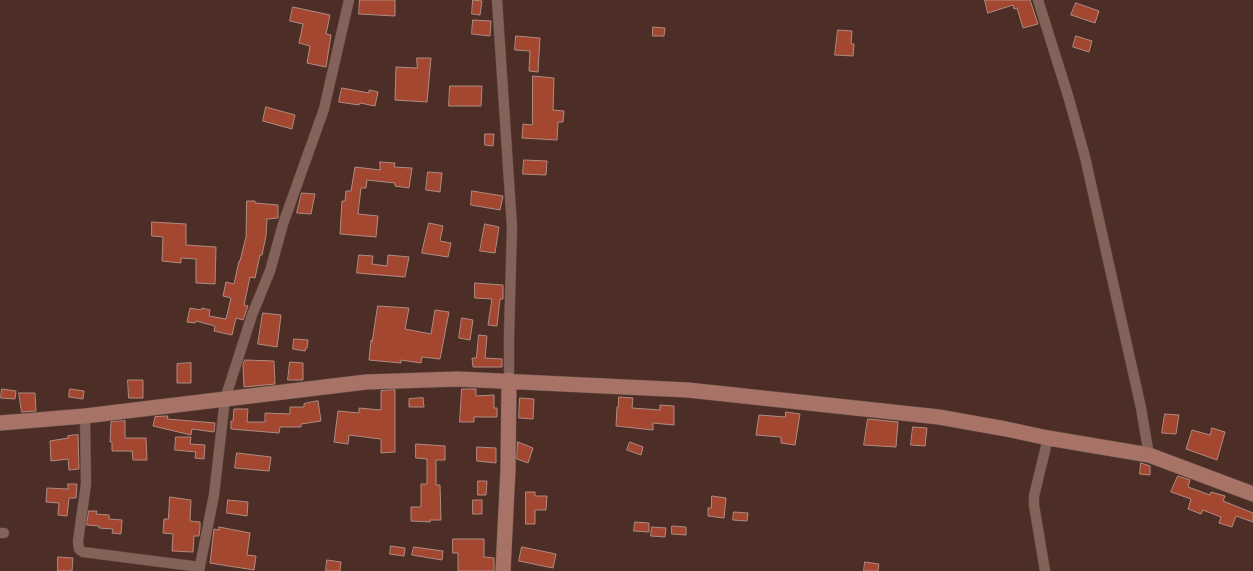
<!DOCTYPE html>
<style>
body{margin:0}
canvas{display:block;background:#4c2e27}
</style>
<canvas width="1253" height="571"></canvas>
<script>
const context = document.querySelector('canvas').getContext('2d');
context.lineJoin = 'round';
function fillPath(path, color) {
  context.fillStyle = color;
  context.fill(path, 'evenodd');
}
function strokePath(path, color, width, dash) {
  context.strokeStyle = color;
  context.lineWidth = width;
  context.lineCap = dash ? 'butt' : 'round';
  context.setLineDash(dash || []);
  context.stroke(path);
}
const building = new Path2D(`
 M360 0H395V16L359 14Z
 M473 0 482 1 480 15 472 14Z
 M985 0H1030L1038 24 1023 28 1017 8 1014 9 1013 5 988 13Z
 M1076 3 1099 11 1095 23 1071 15Z
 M293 7 330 15 326 34 331 35 326 67 307 63 310 46 299 43 303 24 290 21Z
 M473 20 491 21 490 36 472 34Z
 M653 27 665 28 664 36H653Z
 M838 30 852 31 851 44H854L853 56 835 55Z
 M516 36 540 38 538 72 529 71 530 51 515 50Z
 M1076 36 1092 41 1089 52 1073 47Z
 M417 58H431L427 102 395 100 396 67 417 68Z
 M533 76 554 78 553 110 564 111 563 122H558L557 140 522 138 523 124 532 125Z
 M450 86H482L481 106H449Z
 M342 88 369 93V90L378 92 375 106 360 103 359 105 339 102Z
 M266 107 295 115 292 129 263 121Z
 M485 134H494L493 146 485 145Z
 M524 160 547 161 546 175 523 174Z
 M380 162 395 163 394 167 412 168 409 188 395 186V183L367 180 366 188H361L358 214 378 216 376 237 340 234 342 201H345L346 191H351L355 167 380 170Z
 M428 172 442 173 440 192 426 190Z
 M472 191 503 196 500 210 471 205Z
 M302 193 315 194 311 214 297 213Z
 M247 201H255V203L278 205V218L267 219 266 236 262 255H260L255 278 250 277 244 305 248 306 243 320 236 318 232 335 214 331 215 326 196 321 195 323 187 322 190 308 201 310 202 308 210 310 209 316 226 319 231 298 223 296 226 282 234 284 239 261H240L246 237Z
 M152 222 186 224V245L216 247 215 284 196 283V259L181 258V263L162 261 163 237 152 236Z
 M429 223 443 226 440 241 451 243 448 257 422 253Z
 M485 224 499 227 495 253 480 251Z
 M359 255 373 256 372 264 387 266 388 255 409 257 405 277 357 273Z
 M475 283 503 285V299H500L497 326 488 325 492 299 475 298Z
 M378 306 409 308 405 329 431 334 435 310 449 312 440 359 422 357 421 363 401 360V363L369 360 371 340 372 341Z
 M263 313 281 315 277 347 258 344Z
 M462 318 473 320 470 340 459 338Z
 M479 335 487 336 485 358 502 359V367H473L472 358H476Z
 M294 339 308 340 307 348H306L305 351 293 349Z
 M245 360 274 361 275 384 244 387 243 365Z
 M290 362 303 363V380H288Z
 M191 363V383H177V364Z
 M128 380H143V398H129Z
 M2 389 16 391 15 399 1 398Z
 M70 389 84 391 83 399 69 397Z
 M462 389H476V396L494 395V408H497V417H474V422H460Z
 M395 390V452L381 453V439L349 435 348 444 334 442 338 411 359 413V408L381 410V391Z
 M19 393H35L36 411 22 412Z
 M619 397 633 398 632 408 660 410V405L674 406V425L653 423V430L616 426 617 407H618Z
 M423 398 424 407H409V399Z
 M520 398 534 399 533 419 519 418Z
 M318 401 321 421 301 424V427H280L279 433 231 429V421H233L234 409H248L247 422H265V413L290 414V407H304V404Z
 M786 412 800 414 795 445 781 443V437L756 435 759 415 785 417Z
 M1165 414 1179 415 1176 434 1162 433Z
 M166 416H168L167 419 215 423 214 432 192 429 191 435 153 426 155 417Z
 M868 419 898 422 896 447 864 445Z
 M125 421V438H146L147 460H133L132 451H112V442H110L111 422Z
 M913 427 927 428 925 446 911 445Z
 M1212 428 1225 432 1217 460 1186 449 1192 430 1210 435Z
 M78 435 79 469 69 470 68 459 51 461 50 441 68 438V436Z
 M176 437H191L190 444 205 445 204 459 195 458 196 452 175 450Z
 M518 442 533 448 528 463 517 459Z
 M630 442 643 447 641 455 627 450Z
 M416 444 445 446V460H436V485H440L441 520H430V522L411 521V507H421V484H427V459L416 458Z
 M477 447 496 448V463L477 461Z
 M237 453 271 457 269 471 235 468Z
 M1141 463 1150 466V475L1140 474Z
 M1178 476 1190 480 1188 487 1210 495 1211 492 1225 496 1223 501 1253 513V522L1236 516 1232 527 1219 523 1221 517 1203 510 1201 514 1188 509 1191 499 1171 492Z
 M478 481H487L486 495H478Z
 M68 484H77L76 498H69L67 516 58 515 59 503 46 502 47 488 68 489Z
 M526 492H535V496H547L546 510H535V524H526Z
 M712 496 726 498 724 518 708 516V508H711Z
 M170 497 191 500 190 521 200 522V528L199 536H194L193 552 172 551 173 534 163 533 164 519H168Z
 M228 500 248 502 247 516 227 513Z
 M473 500H482V514H473Z
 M89 511H97L96 514 109 515V519L122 520 121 534 112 533 113 529 99 528V526L87 525Z
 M734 512 748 513 747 521 733 520Z
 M635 522 649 523V532L634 531Z
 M672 526 686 527V535L672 534Z
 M219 527 250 533 247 555 256 556 254 570 210 563 214 529 219 530Z
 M652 527 666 528 665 537 651 536Z
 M453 539H484V557L494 558V571H458V553H453Z
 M391 546 405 548 404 556 390 554Z
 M414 547 443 551 442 560 412 555Z
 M522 547 556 554 553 568 519 561Z
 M58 557 73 558 72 571H58Z
 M327 560 341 562 340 571H326Z
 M865 562 879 564 878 571H864Z`);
fillPath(building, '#a34731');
strokePath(building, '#af8b82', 1);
const street = new Path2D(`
 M497 0 512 227 509 336V380
 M1038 0 1069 99 1085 157 1141 408 1149 455
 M85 416 86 484 78 541 79 549 83 552 200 567
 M0 533H4
 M199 571 214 495 225 399 252 315 270 271 283 224 324 109 349 0
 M1045 571 1034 505V496L1048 438`);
const secondary = new Path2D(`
 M0 423 85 416 366 382 458 379 688 390 939 417 1006 429 1048 438 1149 455 1253 494
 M503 571 508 469 509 380`);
strokePath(street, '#624a44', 11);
strokePath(secondary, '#624a44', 16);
strokePath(street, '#846259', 10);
strokePath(secondary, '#a77366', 15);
</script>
